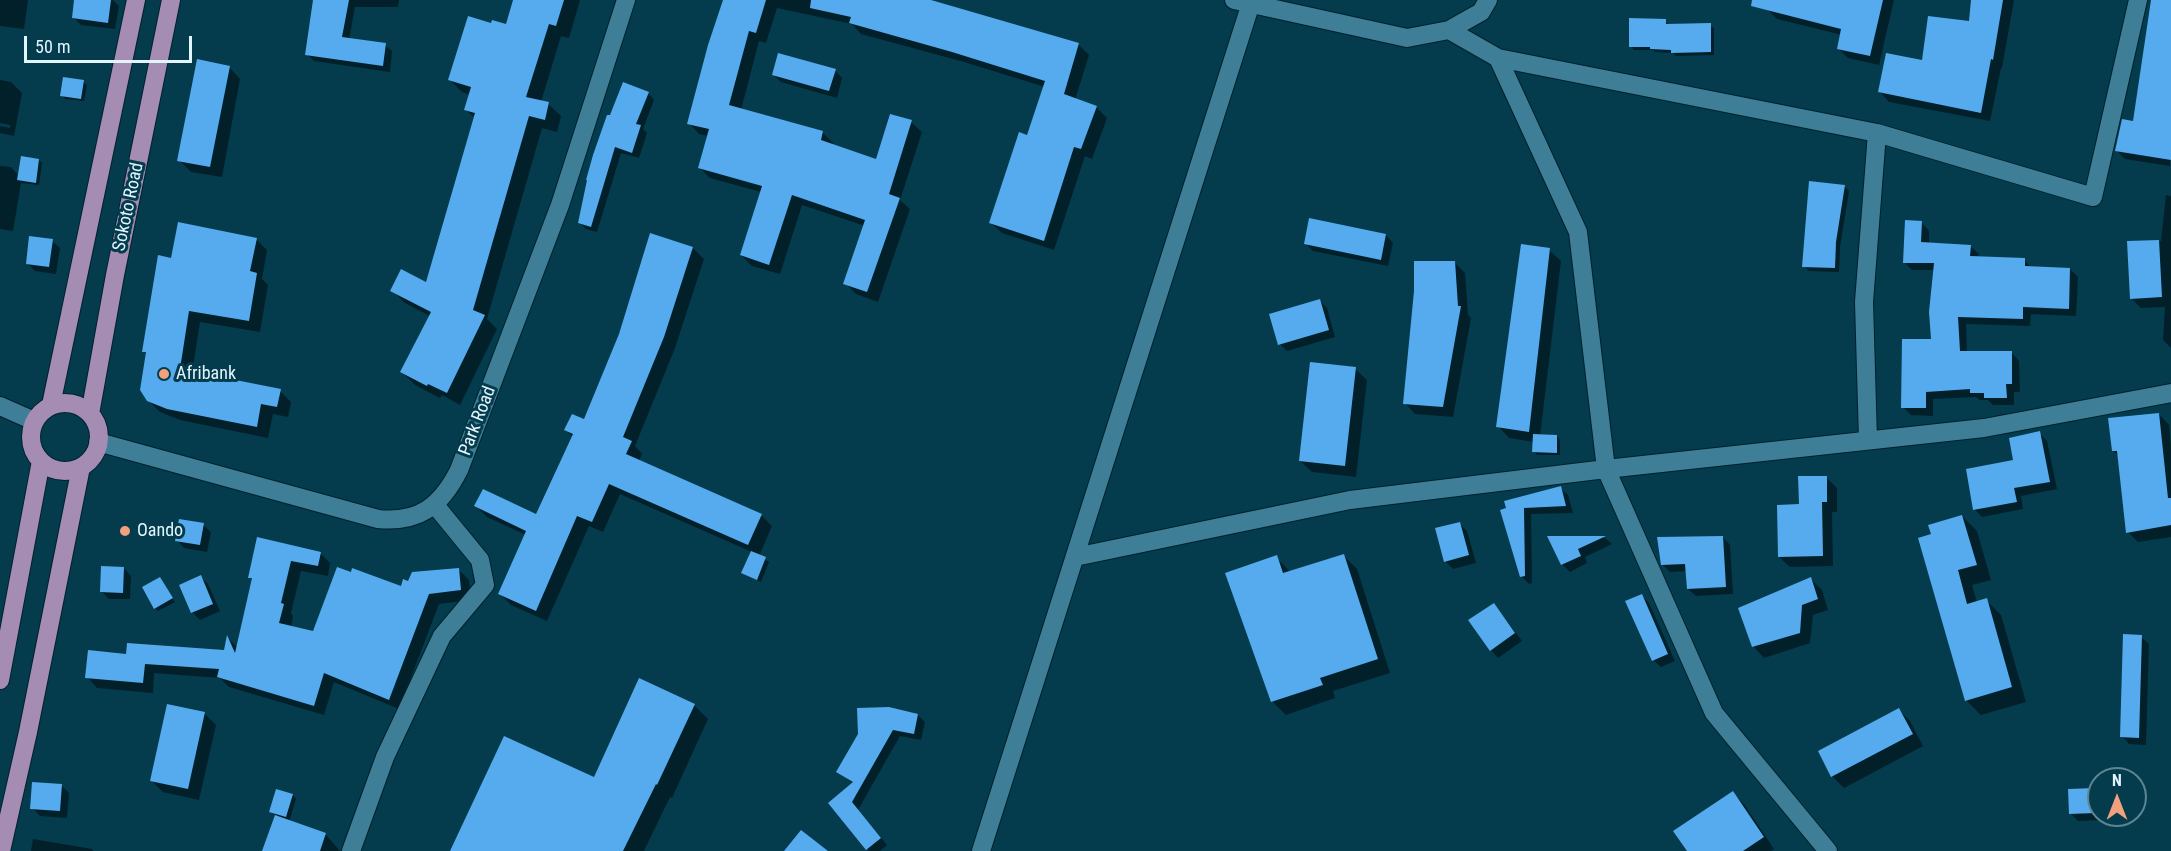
<!DOCTYPE html>
<style>
body{margin:0}
#map{position:relative;width:2171px;height:851px;overflow:hidden;background:#043c4d;font-family:"Roboto Condensed",sans-serif}
canvas{display:block}
.north{position:absolute;left:2087px;top:767px;width:60px;height:60px;box-sizing:border-box;background:#043c4d;border:2px solid #5d8693;border-radius:50%;rotate:0deg;font-size:16px;font-weight:700;line-height:24px;text-align:center;color:#e2f5fd}
.north::after{content:'';display:block;margin:auto;width:21px;height:27px;background:#f1a17d;clip-path:polygon(50% 0,100% 100%,50% 72%,0 100%)}
.scale{position:absolute;left:24px;top:36px;width:168px;height:27px;box-sizing:border-box;border:3px solid #e2f5fd;border-top:0;padding-left:8px;font-size:18px;line-height:21px;white-space:nowrap;color:#e2f5fd;-webkit-text-stroke:4px #043c4d;paint-order:stroke}
</style>
<div id="map">
<canvas width="2171" height="851"></canvas>
<div class="north">N</div>
<div class="scale">50 m</div>
</div>
<script>
const context = document.querySelector('canvas').getContext('2d');
context.lineJoin = 'round';
function fillPath(path, color) {
  context.fillStyle = color;
  context.fill(path, 'evenodd');
}
function strokePath(path, color, width, dash) {
  context.strokeStyle = color;
  context.lineWidth = width;
  context.lineCap = dash ? 'butt' : 'round';
  context.setLineDash(dash || []);
  context.stroke(path);
}
function drawText(font, color, halo, rows, align = 'center') {
  context.font = font + ' "Roboto Condensed",sans-serif';
  context.lineWidth = 6;
  context.setLineDash([]);
  context.textBaseline = 'middle';
  context.strokeStyle = halo;
  context.fillStyle = color;
  for (const [text, x, y, turn = 0] of rows) {
    context.save();
    context.translate(x, y);
    context.rotate((+turn || 0) * Math.PI / 180);
    context.textAlign = isNaN(turn) ? turn : align;
    if (halo) context.strokeText(text, 0, 0);
    context.fillText(text, 0, 0);
    context.restore();
  }
}
fillPath(new Path2D(`
 M0 0H28L24 29 0 26Z
 M75 0H113L119 6 115 29 81 25 73 17Z
 M315 0H399L398 7H355L349 40 385 45 392 51 390 72 314 61 307 54Z
 M515 0H580L569 38 561 36 541 102 548 104 561 116 557 132 542 128 487 319 497 329 460 405 442 395 440 398 415 385 402 372 430 316 405 303 392 290 427 284 475 118 466 110 470 95 462 92 449 79 492 25 507 26Z
 M724 0H923L1078 44 1089 55 1075 100 1096 107 1107 118 1092 159 1085 156 1054 250 1002 233 991 223 1028 137 1045 87 964 62 861 34 852 24 777 8 766 43 759 41 741 110 822 132 833 143 832 146 877 161 911 122 922 132 900 200 910 209 878 302 856 294 845 283 865 226 802 205 780 274 752 266 741 255 761 192 710 178 699 167 708 136 699 134 689 123Z
 M1771 0H1894L1879 65 1848 58 1839 49 1842 35 1777 19 1768 10Z
 M1973 0H2014L2002 68H2001L1990 121 1889 102 1880 92 1924 62 1970 22Z
 M2152 0H2171L2170 166 2125 159 2117 151 2134 123Z
 M1665 20 1668 25H1710L1714 28V55L1676 56 1673 53 1655 52 1653 50H1634L1631 46Z
 M229 67 240 79 222 177 191 172 179 160Z
 M835 70 842 78 837 98 781 82 774 75Z
 M0 80 11 82 22 93 14 136 0 133V126L10 128V125L0 123Z
 M83 82 87 85 84 101 65 99 62 95Z
 M648 93 654 100 643 129 647 133 639 158 621 153 597 232 586 229 580 223 589 181Z
 M39 160 42 163 39 185 21 183 13 231 0 229V166L11 167 19 176Z
 M1844 186 1849 191 1840 247 1839 272 1809 271 1804 266Z
 M2166 195 2171 196V348L2163 340 2165 307 2141 308 2131 298 2129 243 2161 241Z
 M1921 222 1929 231V244L1970 246 1979 254 1978 258 2024 260 2032 268 2070 269 2078 277 2076 316 2031 314 2030 326 1966 324 1967 353 2011 352 2019 361 2020 392H2014V405H1993L1988 400H1980L1976 397 1933 399V416L1911 415 1903 407 1932 340 1935 270H1912L1904 262Z
 M1386 235 1393 243 1388 266 1313 251 1305 243Z
 M256 239 267 250 262 279 268 285 260 332 200 322 192 373 280 391 291 402 288 417 273 414 268 438 180 420 160 412 148 400 147 354 144 351 173 259Z
 M52 241 60 248 56 274 35 271 27 263Z
 M693 248 704 259 675 348 635 446 642 454 639 461 761 515 772 526 759 556 769 562 761 582 743 573 752 552 620 494 603 532 589 526 547 621 511 605 500 594 526 535 487 517 476 506 537 516 573 437 566 430 585 421Z
 M1549 250 1561 261 1540 436H1557L1560 440V455H1537L1534 451V442L1509 438 1498 426Z
 M1454 262 1465 273 1468 315 1471 318 1453 417 1415 414 1405 403Z
 M1320 301 1327 308 1335 337 1287 351 1280 344Z
 M1355 369 1367 380 1356 477 1312 472 1300 461Z
 M2159 414 2169 425 2171 446V537L2138 542 2128 532 2119 456 2113 451Z
 M2039 433 2047 441 2057 489 2021 496 2023 509 1982 517 1974 509Z
 M1826 477 1837 488V512H1832L1833 566 1790 567 1779 557 1800 506Z
 M1560 488 1568 495 1573 513 1531 514 1532 583 1529 584 1521 576 1502 511Z
 M1962 516 1977 531 1991 580 1972 585 1977 603 1986 600 2001 615 2026 702 1981 715 1966 700 1933 535Z
 M1460 524 1467 531 1476 563 1453 569 1445 561Z
 M203 525 211 532 207 552 184 548 177 540Z
 M1549 537 1605 538 1612 544 1585 557 1587 563 1570 572 1562 564Z
 M1723 537 1730 545 1733 594 1696 596 1688 589 1687 571 1670 572 1662 564Z
 M258 539 320 553 330 563 328 576 301 571 291 613 293 616 291 627 314 632 409 583 458 569 469 580 471 600 439 604 399 709 334 682 324 715 229 687 220 678 154 673 153 693 97 688 87 677 127 655 225 652 228 638 237 647 253 580 250 577Z
 M1343 555 1357 569 1390 673 1333 691 1335 698 1286 715 1273 702 1227 574 1276 557 1290 572Z
 M124 568 131 576 130 599H109L101 591Z
 M201 577 208 584 220 611 200 620 192 612Z
 M160 579 175 602 158 611 155 608Z
 M1811 579 1822 590 1828 610 1813 615 1810 643 1764 658 1754 647 1739 609Z
 M1641 595 1649 603 1675 661 1661 667 1653 660Z
 M1494 604 1522 641 1498 658 1491 650Z
 M2141 637 2149 644 2146 745 2129 744 2122 736Z
 M694 705 708 719 672 798 670 797 644 851H452L595 779Z
 M1898 709 1910 721 1923 746 1844 788 1833 777 1820 752Z
 M204 713 216 725 199 800 163 792 152 781Z
 M918 715 925 722 921 740 900 736 858 810 887 845 880 851H869L830 803 854 784 838 772 860 734Z
 M62 786 69 793 67 818 40 816 32 808Z
 M2095 790 2099 794V815H2103V820L2078 821 2070 813Z
 M1733 793 1744 804 1774 849 1771 851H1689Z
 M293 795 296 799 289 822 326 835 340 851H263L276 815 271 812Z
 M33 839 92 849 93 851H31Z`), '#0007');
fillPath(new Path2D(`
 M74 0H111L108 23 72 18Z
 M313 0H349L342 37 386 43 383 66 305 55Z
 M513 0H564L556 26 549 24 526 97 549 102 545 120 529 116 473 310 485 315 447 393 428 384 427 386 400 372 431 312 390 291 401 269 426 282 475 113 464 110 471 87 448 80 468 16 491 23 492 20 506 24Z
 M723 0H766L756 33 749 31 729 105 823 131 821 140 876 159 890 114 912 120 889 194 900 198 867 292 843 284 865 220 792 195 769 265 740 255 762 186 698 168 709 129 687 124 708 45Z
 M811 0H931L1079 43 1064 94 1097 106 1081 149 1074 147 1044 241 989 223 1019 132 1027 135 1045 81 952 52 849 23 851 17 810 8Z
 M1752 0H1883L1870 56 1837 49 1841 29 1751 6Z
 M1971 0H2003L1993 60 1991 59 1981 113 1878 92 1886 53 1922 60 1928 16 1969 21Z
 M2151 0H2171V160L2115 151 2122 119 2133 121Z
 M1629 18 1666 19V24L1711 23V52L1671 53V50L1650 49V47H1629Z
 M778 53 836 69 829 91 772 75Z
 M197 59 230 66 210 167 177 161Z
 M63 77 84 80 81 99 60 96Z
 M623 82 649 92 636 124 641 125 632 153 615 147 591 227 578 223 587 180H586L593 155 607 115H610Z
 M21 156 39 159 36 183 17 180Z
 M1809 181 1845 185 1836 242 1835 268 1802 267Z
 M1309 218 1386 234 1381 260 1304 244Z
 M1905 220 1922 221 1921 242 1971 245 1970 256 2025 258V266L2070 268 2069 309 2023 307V319L1958 317 1960 351H2012V384H2006L2007 398H1984V393H1970V389L1926 392V408H1901L1902 339H1931L1929 312 1934 263H1903Z
 M178 222 257 238 250 271 257 273 249 321 189 311 180 369 281 389 277 407 261 404 257 427 167 409 147 401 140 390 146 352H142L158 255 171 258Z
 M650 233 693 247 664 337 623 437 632 441 626 454 762 514 748 545 609 484 592 522 577 516 536 611 498 594 526 531 474 506 483 489 536 514 573 434 564 430 572 414 584 419 619 334Z
 M29 236 53 239 49 267 26 264Z
 M2159 240 2162 297 2130 299 2127 241Z
 M1521 244 1550 248 1529 432 1496 427Z
 M1414 261H1455L1458 306H1461L1443 407 1403 404 1414 291Z
 M1320 299 1329 330 1278 345 1269 314Z
 M1310 362 1356 367 1345 466 1299 461Z
 M2159 413 2168 498H2171V525L2126 533 2117 451H2112L2108 418Z
 M2040 431 2050 482 2014 488 2017 502 1973 510 1966 469 2013 460 2009 438Z
 M1533 434 1557 435V453L1532 452Z
 M1798 476H1827V502H1822L1823 556 1778 557 1777 505 1799 504Z
 M1561 486 1566 506 1524 508 1525 576 1520 577 1500 510 1506 508 1504 501Z
 M1962 515 1977 565 1958 570 1967 604 1987 598 2012 687 1965 701 1918 538 1931 534 1928 525Z
 M179 519 204 523 200 545 175 541Z
 M1460 522 1469 555 1444 562 1435 528Z
 M1547 536H1606L1578 549 1581 556 1561 565Z
 M1723 536 1726 587 1687 589 1685 564 1661 565 1657 537Z
 M257 537 321 552 318 566 291 561 281 603 284 604 279 623 313 631 337 567 351 572 352 568 401 586 403 579 408 581 412 572 459 568 461 590 429 594 389 700 324 673 314 706 217 677 219 669 145 664 143 683 85 678 88 650 126 654 127 643 224 650 227 635 235 653 252 578H248Z
 M751 551 766 557 757 580 741 573Z
 M1344 554 1378 659 1320 678 1323 685 1271 702 1225 573 1277 555 1283 573Z
 M101 566 124 567 123 593 100 592Z
 M201 575 213 604 191 613 179 585Z
 M160 577 173 598 154 609 142 587Z
 M1811 577 1818 599 1802 605 1800 633 1752 647 1738 608Z
 M1642 594 1668 654 1652 661 1625 601Z
 M1494 603 1515 633 1490 651 1468 620Z
 M2123 634 2142 635 2139 738 2120 737Z
 M639 678 695 704 657 785 656 784 623 851H450L504 736 594 777Z
 M167 704 205 712 188 789 150 781Z
 M889 707 918 714 914 734 893 730 852 802 881 838 866 850 828 803 853 782 836 772 858 734 857 708Z
 M1899 708 1913 734 1831 777 1818 751Z
 M32 782 62 784 60 811 30 809Z
 M2095 788 2096 813 2069 814 2068 789Z
 M276 789 293 794 286 817 269 812Z
 M1733 791 1764 837 1743 851H1687L1673 831Z
 M275 815 326 833 320 851H262Z
 M801 830 828 851H784Z`), '#55abee');
const street = new Path2D(`
 M1234 0 1407 38 1449 30 1481 12 1488 0
 M1449 30 1498 58 1877 133 2093 197 2138 0
 M1498 58 1578 232 1606 469 1714 713 1828 851
 M0 406 34 421
 M1868 440 1864 302 1877 133
 M98 442 378 519C419 523 441 506 459 470L560 205 626 0
 M1075 557 1350 500 1606 469 1984 428 2171 393
 M351 851 385 757 442 636 485 585 480 560 435 505
 M981 851 1251 3`);
const primary = new Path2D(`
 M31 437a34 34 0 1 1 68 0a34 34 0 1 1-68 0Z
 M51 405 136 0
 M90 414 115 275 171 0
 M0 680 41 461
 M1 851 28 732 81 467`);
strokePath(street, '#00212d', 20);
strokePath(primary, '#00212d', 20);
strokePath(street, '#3e7e96', 18);
strokePath(primary, '#a48cb2', 18);
for (const [x, y, r, color] of [
 [164,374,6,"#f1a17d"],
 [125,531,6,"#f1a17d"]
]) {
  const dot = new Path2D();
  dot.arc(x, y, r, 0, 2 * Math.PI);
  context.fillStyle = color;
  context.fill(dot);
  strokePath(dot, '#043c4d', 2);
}
drawText('18px', '#e2f5fd', '#043c4d', [
 ["Sokoto Road",129,207,-78],
 ["Park Road",478,421,-69]
]);
drawText('18px', '#e2f5fd', '#043c4d', [
 ["Afribank",176,374],
 ["Oando",137,531]
], 'left');
</script>
